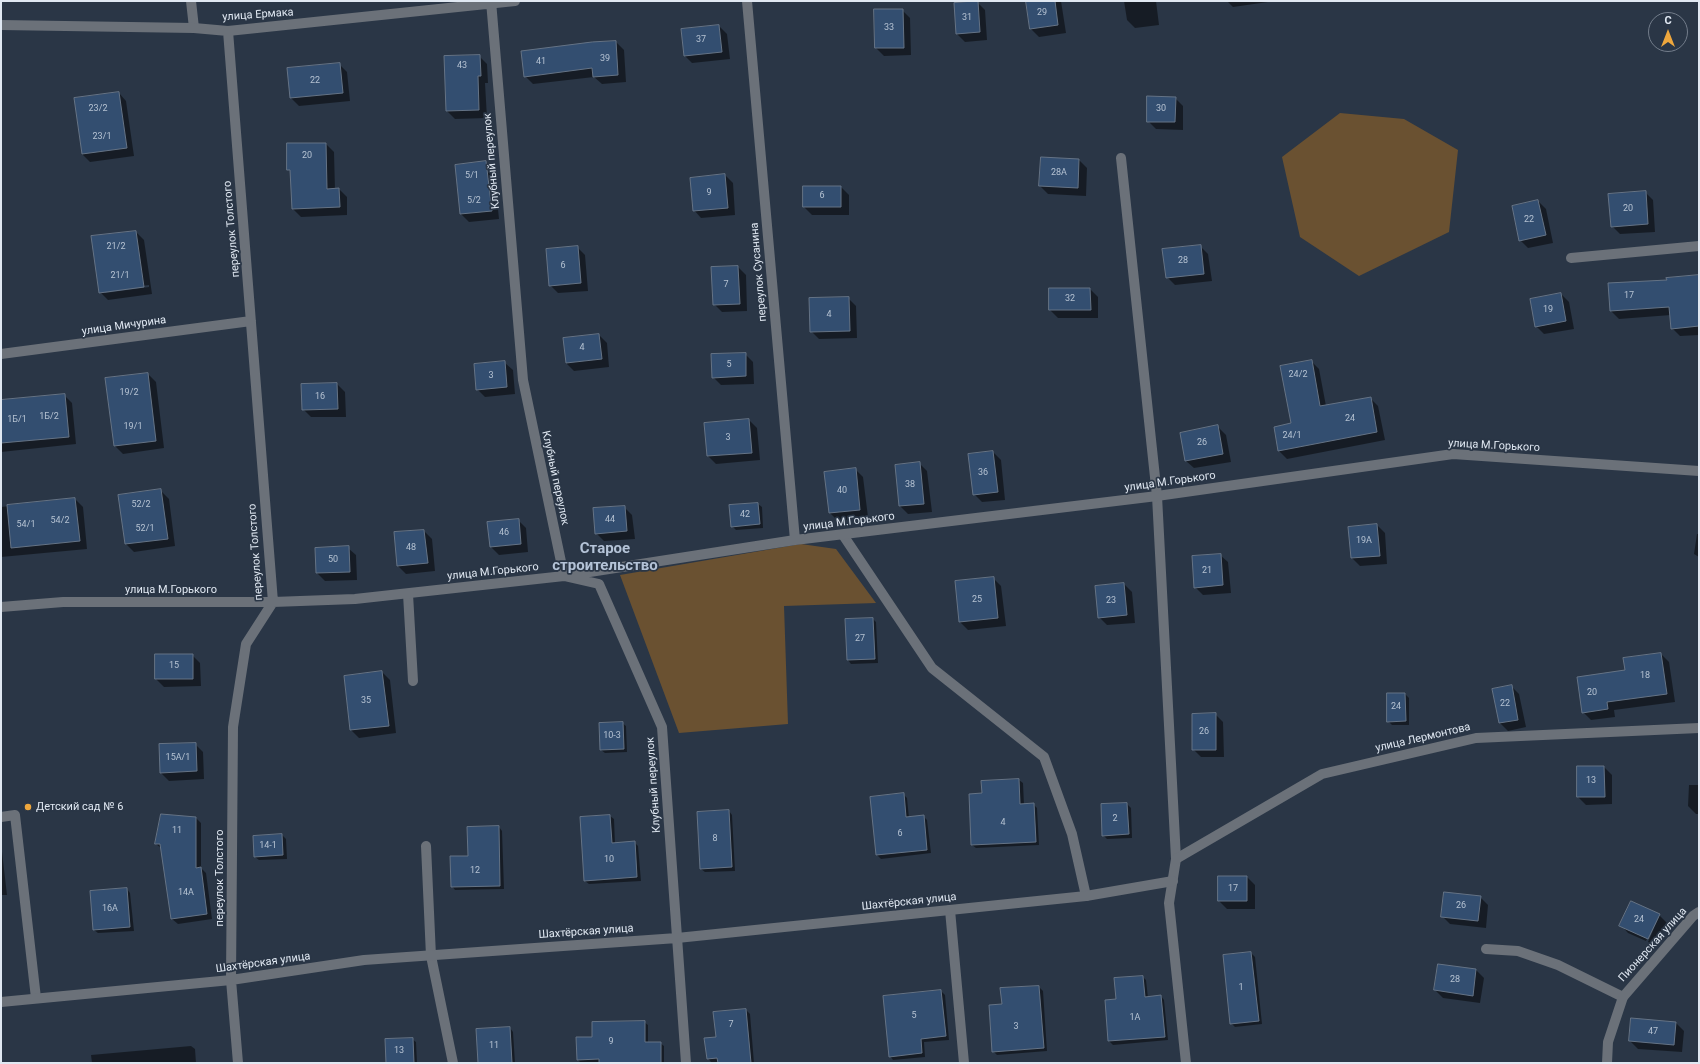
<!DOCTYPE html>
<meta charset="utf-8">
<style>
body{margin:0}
#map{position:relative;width:1700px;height:1064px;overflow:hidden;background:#2a3646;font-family:Roboto,sans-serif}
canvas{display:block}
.frame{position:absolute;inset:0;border:2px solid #e0e8f2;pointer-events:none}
.north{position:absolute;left:1648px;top:12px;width:40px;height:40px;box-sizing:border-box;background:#2a3646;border:1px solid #737d8b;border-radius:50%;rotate:0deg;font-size:11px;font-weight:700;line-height:16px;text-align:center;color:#e0e8f2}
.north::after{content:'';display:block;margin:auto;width:14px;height:18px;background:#eea73d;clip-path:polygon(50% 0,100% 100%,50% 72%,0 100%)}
</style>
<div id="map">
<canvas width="1700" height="1064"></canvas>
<div class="frame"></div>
<div class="north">С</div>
</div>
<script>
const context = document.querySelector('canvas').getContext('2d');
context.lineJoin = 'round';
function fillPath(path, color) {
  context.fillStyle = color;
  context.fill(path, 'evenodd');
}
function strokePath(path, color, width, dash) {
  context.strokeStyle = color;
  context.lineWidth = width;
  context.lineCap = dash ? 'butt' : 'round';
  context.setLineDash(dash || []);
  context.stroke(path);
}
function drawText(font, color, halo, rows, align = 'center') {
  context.font = font + ' Roboto,sans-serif';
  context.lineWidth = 3.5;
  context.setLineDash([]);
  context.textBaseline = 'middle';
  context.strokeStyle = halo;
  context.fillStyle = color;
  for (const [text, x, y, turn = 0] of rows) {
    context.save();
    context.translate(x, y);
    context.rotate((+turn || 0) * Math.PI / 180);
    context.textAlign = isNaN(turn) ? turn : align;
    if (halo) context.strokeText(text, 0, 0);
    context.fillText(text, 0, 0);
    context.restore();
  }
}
fillPath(new Path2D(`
 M1340 113 1404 119 1458 150 1449 232 1359 276 1300 237 1282 157Z
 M801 544 836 549 876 603 784 606 788 724 679 733 620 575Z`), '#6a5131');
fillPath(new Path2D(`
 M1027 1H1061L1066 33 1039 37 1031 29Z
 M1124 1H1156L1159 25 1135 28 1127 20Z
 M1227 1H1268V2L1233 7Z
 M977 2 985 10 987 40 965 42 957 34Z
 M902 10 910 18 911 55 884 56 876 48Z
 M719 26 727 34 730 59 692 63 684 55Z
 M616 42 624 50 626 82 602 84 594 77 533 84 525 76Z
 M479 56 487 64 488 83H485L487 118 455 119 447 111Z
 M339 64 347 72 350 101 299 106 291 98 288 69Z
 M119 93 126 101 134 156 90 162 82 154Z
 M1175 98 1183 106V130L1156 129 1148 121Z
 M326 144 334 152 335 190 339 189 347 197V215L301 217 293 209 292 173 288 169Z
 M1042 158 1079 160 1087 168 1086 196 1048 194 1040 186Z
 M486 162 494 170 499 219 469 222 461 214 456 166Z
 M725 175 733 183 735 215 701 218 694 210Z
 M804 187H841L849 195V215H812L804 207Z
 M1645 192 1653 200 1655 232 1620 234 1612 226Z
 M1538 201 1546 209 1553 243 1528 248 1520 240Z
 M136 232 144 240 152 294 108 300 100 292 92 237ZM149 285V287L105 293V291Z
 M1200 246 1208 254 1212 281 1175 285 1167 277Z
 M577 247 585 255 588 291 558 293 550 285Z
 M738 267 746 275 747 311 722 312 714 304Z
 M1699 276V335L1680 336 1672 328 1671 315 1619 319 1611 311 1668 281Z
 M1090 289 1098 297V318H1058L1050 310Z
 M1561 294 1569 302 1574 329 1544 334 1536 326Z
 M848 298 856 306 857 338 819 339 811 331Z
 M599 335 607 343 609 367 574 371 566 363Z
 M745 354 753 362 754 384 721 385 713 377Z
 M1311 361 1319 369 1326 406 1370 398 1378 406 1385 440 1287 459 1279 451 1292 424Z
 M505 363 513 370 515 394 485 397 477 389Z
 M148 374 156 382 164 448 123 454 115 446Z
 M337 384 345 392 346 417H311L303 409Z
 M64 395 72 403 76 444 1 452V401Z
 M749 420 757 428 760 460 716 464 708 456 705 424Z
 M1218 427 1226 435 1231 462 1194 468 1186 461Z
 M993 452 1001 460 1005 500 982 502 974 494Z
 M919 463 927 471 932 512 908 514 900 506 896 466Z
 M855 469 863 477 868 517 838 521 830 513Z
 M161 491 169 499 175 546 134 552 126 544 119 496Z
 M75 499 83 507 87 549 1 557V507Z
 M758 504 762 507 763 528 736 530 732 526Z
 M624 507 632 515 635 539 604 541 596 533Z
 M518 520 526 528 528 552 499 555 491 547Z
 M1377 525 1385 533 1387 564 1360 566 1352 558 1349 528Z
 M424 531 432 539 435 571 406 574 398 566Z
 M1697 534H1699V557L1694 554Z
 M348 548 356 555 357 580 325 581 317 573Z
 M1220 555 1228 562 1231 593 1203 595 1195 587Z
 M993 578 1001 586 1006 626 968 630 960 622 956 582Z
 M1124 584 1132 592 1135 623 1107 625 1099 617Z
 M873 619 876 622 878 663 851 664 848 660 846 620Z
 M1661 654 1669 662 1675 702 1614 710 1615 717 1591 720 1583 712 1626 670Z
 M192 655 200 663 201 686 164 687 156 679Z
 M382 672 390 680 396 733 359 738 351 730Z
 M1511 686 1519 694 1526 727 1508 731 1500 723Z
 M1405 694 1409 698V725H1392L1388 721Z
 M1215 714 1223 722 1224 757H1201L1193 749Z
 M622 723 626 726 627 752 605 753 601 750Z
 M195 744 203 752 204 779 169 781 161 773Z
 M1604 767 1612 775V804L1586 805 1578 797Z
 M1019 780 1023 783 1024 805 1033 804 1037 808 1039 845 976 848 972 845 983 794Z
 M1689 785H1699V814H1696L1688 806Z
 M903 794 907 798 909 818 923 816 927 820 931 853 881 859 877 855 871 798Z
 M1127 804 1131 808 1132 838 1107 839 1103 835Z
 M729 811 732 815 735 871 705 872 701 869Z
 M610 816 614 819 615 844 634 842 638 846 641 881 589 884 585 881Z
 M196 818 201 823V868L206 873 212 919 178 924 172 919 162 849 156 844Z
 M499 827 502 831 504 889 455 890 452 886 469 857Z
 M282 835 286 839 287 859 259 860 255 857Z
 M1 843 7 895H1Z
 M1219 877H1247L1255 885V909H1227L1219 901Z
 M127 889 130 893 134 931 98 933 94 930Z
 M1480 897 1488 905 1486 928 1450 924 1442 916Z
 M1659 915 1667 923 1656 946 1648 942 1659 917H1657L1646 941 1628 933 1621 925Z
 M1251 953 1255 957 1262 1024 1235 1027 1231 1023Z
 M1439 965 1476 970 1484 978 1480 1003 1443 998 1435 990Z
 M1143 977 1146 980 1148 998 1161 996 1164 1000 1168 1040 1113 1045 1109 1041 1117 1000Z
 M1039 987 1043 991 1047 1051 997 1055 993 1051 1003 1005Z
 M941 991 945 995 949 1040 924 1042 925 1057 893 1060 890 1056Z
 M746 1010 750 1014 754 1063 711 1062 708 1058 717 1038Z
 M644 1022 648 1025V1043H660L664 1046V1063H581L578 1060 593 1038Z
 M1676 1023 1684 1031 1682 1052 1638 1049 1630 1041Z
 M510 1028 513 1032 515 1063H479Z
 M412 1039 416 1042 417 1063H387Z
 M191 1046 195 1049 196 1063H92L91 1055Z`), '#0007');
const building = new Path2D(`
 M978 1 980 32 956 34 954 3Z
 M1026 1H1055L1058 25 1030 29Z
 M874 9H903L904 48H875Z
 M719 25 722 52 684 56 681 29Z
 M616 41 618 75 593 77 592 68 524 77 521 51 592 42Z
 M480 55 481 76H478L479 110 446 111 444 56Z
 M340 63 343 93 290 98 287 68Z
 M119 92 127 148 82 154 74 98Z
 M1147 96 1176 97 1175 122H1147Z
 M287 143H326L327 189 339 188 340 207 292 209 290 170H287Z
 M1041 157 1079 159 1078 188 1039 186Z
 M486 161 492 211 460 214 455 165Z
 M725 174 728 208 693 211 690 178Z
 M803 186H841V207H803Z
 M1646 191 1648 224 1611 227 1608 194Z
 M1538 200 1546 235 1519 241 1512 206Z
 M136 231 144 287 99 293 91 236Z
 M1201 245 1204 274 1166 278 1162 249Z
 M578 246 581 283 549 286 546 249Z
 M738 266 740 304 713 305 711 267Z
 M1699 275V326L1671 329 1669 307 1610 311 1608 283 1667 280 1666 278Z
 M1049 288H1090L1091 310H1049Z
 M1561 293 1566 321 1535 327 1530 299Z
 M849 297 850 331 810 332 809 298Z
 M599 334 602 359 566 363 563 338Z
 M746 353V376L712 378 711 354Z
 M1312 360 1320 406 1371 397 1377 432 1278 451 1274 427 1291 423 1280 366Z
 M505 361 507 387 476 390 474 364Z
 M148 373 156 441 114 446 105 378Z
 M337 383 338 409 302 410 301 384Z
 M65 394 69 437 1 443V400Z
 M749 419 752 453 707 456 704 423Z
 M1218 425 1223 454 1185 461 1180 433Z
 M993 451 998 492 973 495 968 454Z
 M920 462 924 504 899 506 895 465Z
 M856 468 860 510 829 513 824 472Z
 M161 489 168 539 125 544 118 495Z
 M75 498 80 541 11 548 7 505Z
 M758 503 760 524 731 527 729 505Z
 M625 506 627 531 595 534 593 508Z
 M519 519 521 544 490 547 487 522Z
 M1377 524 1380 556 1351 558 1348 527Z
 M424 530 428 563 397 566 394 532Z
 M349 546 350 572 316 573 315 548Z
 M1221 554 1223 585 1194 588 1192 556Z
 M994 577 998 618 959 622 955 581Z
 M1124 583 1127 615 1098 618 1095 586Z
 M873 618 875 659 847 660 845 619Z
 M1661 653 1667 694 1607 702 1608 709 1582 713 1577 677 1625 670 1623 658Z
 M155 654H193V679H155Z
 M382 671 389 726 350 730 344 676Z
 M1512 685 1518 720 1499 723 1492 689Z
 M1387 693H1405L1406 721 1387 722Z
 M1216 713V750H1192V714Z
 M623 722 624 749 600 750 599 723Z
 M196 743 197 771 160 773 159 744Z
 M1577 766H1604L1605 797H1577Z
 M1019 779 1020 804 1034 803 1036 842 971 845 969 794 982 793 981 781Z
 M904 793 906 817 924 815 927 850 876 855 870 797Z
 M1127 803 1129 834 1102 836 1101 804Z
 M729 810 732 867 700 869 697 812Z
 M161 814 196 817V868L201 867 207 914 171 919 160 844H155Z
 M610 815 612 843 635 841 637 877 584 881 580 817Z
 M499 826 500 886 451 887 450 856H468L467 827Z
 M282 834 283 855 254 857 253 836Z
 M1218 876H1247V901H1218Z
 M127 888 130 927 93 930 90 891Z
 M1444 892 1481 896 1478 921 1441 917Z
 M1631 901 1660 914 1648 939 1619 926Z
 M1251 952 1259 1021 1230 1024 1223 955Z
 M1438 964 1476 969 1473 996 1434 990Z
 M1143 976 1145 997 1161 995 1165 1037 1108 1041 1105 1000 1116 999 1114 978Z
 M1039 986 1044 1048 992 1052 989 1005 1002 1004 1000 988Z
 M941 990 946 1036 921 1039 922 1053 889 1057 883 996Z
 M746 1009 751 1063H718L717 1058 707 1059 704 1038 716 1037 713 1012Z
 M1631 1018 1676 1022 1674 1045 1629 1041Z
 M645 1021V1042H661V1063H599V1059L577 1060 576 1037H592V1022Z
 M510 1027 512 1063H478L476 1029Z
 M413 1038 414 1063H386L385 1039Z`);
fillPath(building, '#334e70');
strokePath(building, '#657385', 1);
strokePath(new Path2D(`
 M191 1 194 28
 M1121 158 1157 496 1176 859 1169 903 1186 1063
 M843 535 932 668 1044 757 1072 834 1086 896
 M408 594 413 681
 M1 817 15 815 36 998
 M426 846 431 956 453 1063
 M950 910 964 1063
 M1486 949 1518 951 1558 965 1623 997`), '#6b7179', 10);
strokePath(new Path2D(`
 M491 1 523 380 564 576 599 584 662 727 686 1063
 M747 1 795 540
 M1 25 194 28 228 31 515 1
 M228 31 273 602 246 644 233 727 231 980 238 1063
 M1571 258 1699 246
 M1 354 251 321
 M1 607 63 602H273L355 599 564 576 795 540 1157 496 1453 454 1699 471
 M1176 859 1322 774 1476 738 1699 728
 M1 1002 231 980 364 960 677 938 1086 896 1173 881
 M1607 1063 1608 1042 1623 997 1693 916 1699 912`), '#6b7179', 10);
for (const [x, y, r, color] of [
 [28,807,4,"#eea73d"]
]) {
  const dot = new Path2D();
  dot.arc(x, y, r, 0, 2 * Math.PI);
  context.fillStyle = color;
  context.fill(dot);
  strokePath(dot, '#2a3646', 1.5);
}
drawText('9px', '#b5c2d2', null, [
 ["29",1042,13],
 ["31",967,18],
 ["33",889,28],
 ["37",701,40],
 ["39",605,59],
 ["41",541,62],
 ["43",462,66],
 ["22",315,81],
 ["23/2",98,109],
 ["30",1161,109],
 ["23/1",102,137],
 ["20",307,156],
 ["28А",1059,173],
 ["5/1",472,176],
 ["9",709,193],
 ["6",822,196],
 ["5/2",474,201],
 ["20",1628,209],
 ["22",1529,220],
 ["21/2",116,247],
 ["28",1183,261],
 ["6",563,266],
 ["21/1",120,276],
 ["7",726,285],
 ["17",1629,296],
 ["32",1070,299],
 ["19",1548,310],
 ["4",829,315],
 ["4",582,348],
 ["5",729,365],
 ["24/2",1298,375],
 ["3",491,376],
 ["19/2",129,393],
 ["16",320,397],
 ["1Б/2",49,417],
 ["24",1350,419],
 ["1Б/1",17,420],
 ["19/1",133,427],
 ["24/1",1292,436],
 ["3",728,438],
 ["26",1202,443],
 ["36",983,473],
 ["38",910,485],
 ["40",842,491],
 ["52/2",141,505],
 ["42",745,515],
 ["44",610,520],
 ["54/2",60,521],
 ["54/1",26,525],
 ["52/1",145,529],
 ["46",504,533],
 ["19А",1364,541],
 ["48",411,548],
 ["50",333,560],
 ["21",1207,571],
 ["25",977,600],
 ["23",1111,601],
 ["27",860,639],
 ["15",174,666],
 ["18",1645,676],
 ["20",1592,693],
 ["35",366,701],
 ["22",1505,704],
 ["24",1396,707],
 ["26",1204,732],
 ["10-3",612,736],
 ["15А/1",178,758],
 ["13",1591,781],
 ["2",1115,819],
 ["4",1003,823],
 ["11",177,831],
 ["6",900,834],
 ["8",715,839],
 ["14-1",268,846],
 ["10",609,860],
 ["12",475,871],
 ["17",1233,889],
 ["14А",186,893],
 ["26",1461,906],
 ["16А",110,909],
 ["24",1639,920],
 ["28",1455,980],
 ["1",1241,988],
 ["5",914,1016],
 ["1А",1135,1018],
 ["7",731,1025],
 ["3",1016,1027],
 ["47",1653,1032],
 ["9",611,1042],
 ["11",494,1046],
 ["13",399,1051]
]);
drawText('11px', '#e0e8f2', '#2a3646', [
 ["улица Ермака",258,15,-4],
 ["Клубный переулок",492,161,-95],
 ["переулок Толстого",232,229,-95],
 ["переулок Сусанина",759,272,-95],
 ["улица Мичурина",124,326,-8],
 ["улица М.Горького",1494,446,3],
 ["Клубный переулок",555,478,78],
 ["улица М.Горького",1170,482,-8],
 ["улица М.Горького",849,522,-7],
 ["переулок Толстого",256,552,-94],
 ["улица М.Горького",493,572,-6],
 ["улица М.Горького",171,590],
 ["улица Лермонтова",1423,738,-13],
 ["Клубный переулок",654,785,-94],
 ["переулок Толстого",220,878,-90],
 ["Шахтёрская улица",909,902,-6],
 ["Шахтёрская улица",586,932,-4],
 ["Пионерская улица",1653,945,-48],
 ["Шахтёрская улица",263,963,-8]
]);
drawText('11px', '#e0e8f2', '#2a3646', [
 ["Детский сад № 6",36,807]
], 'left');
drawText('bold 15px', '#b4c3d7', '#2a3646', [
 ["Старое",605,549],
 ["строительство",605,566]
]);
</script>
